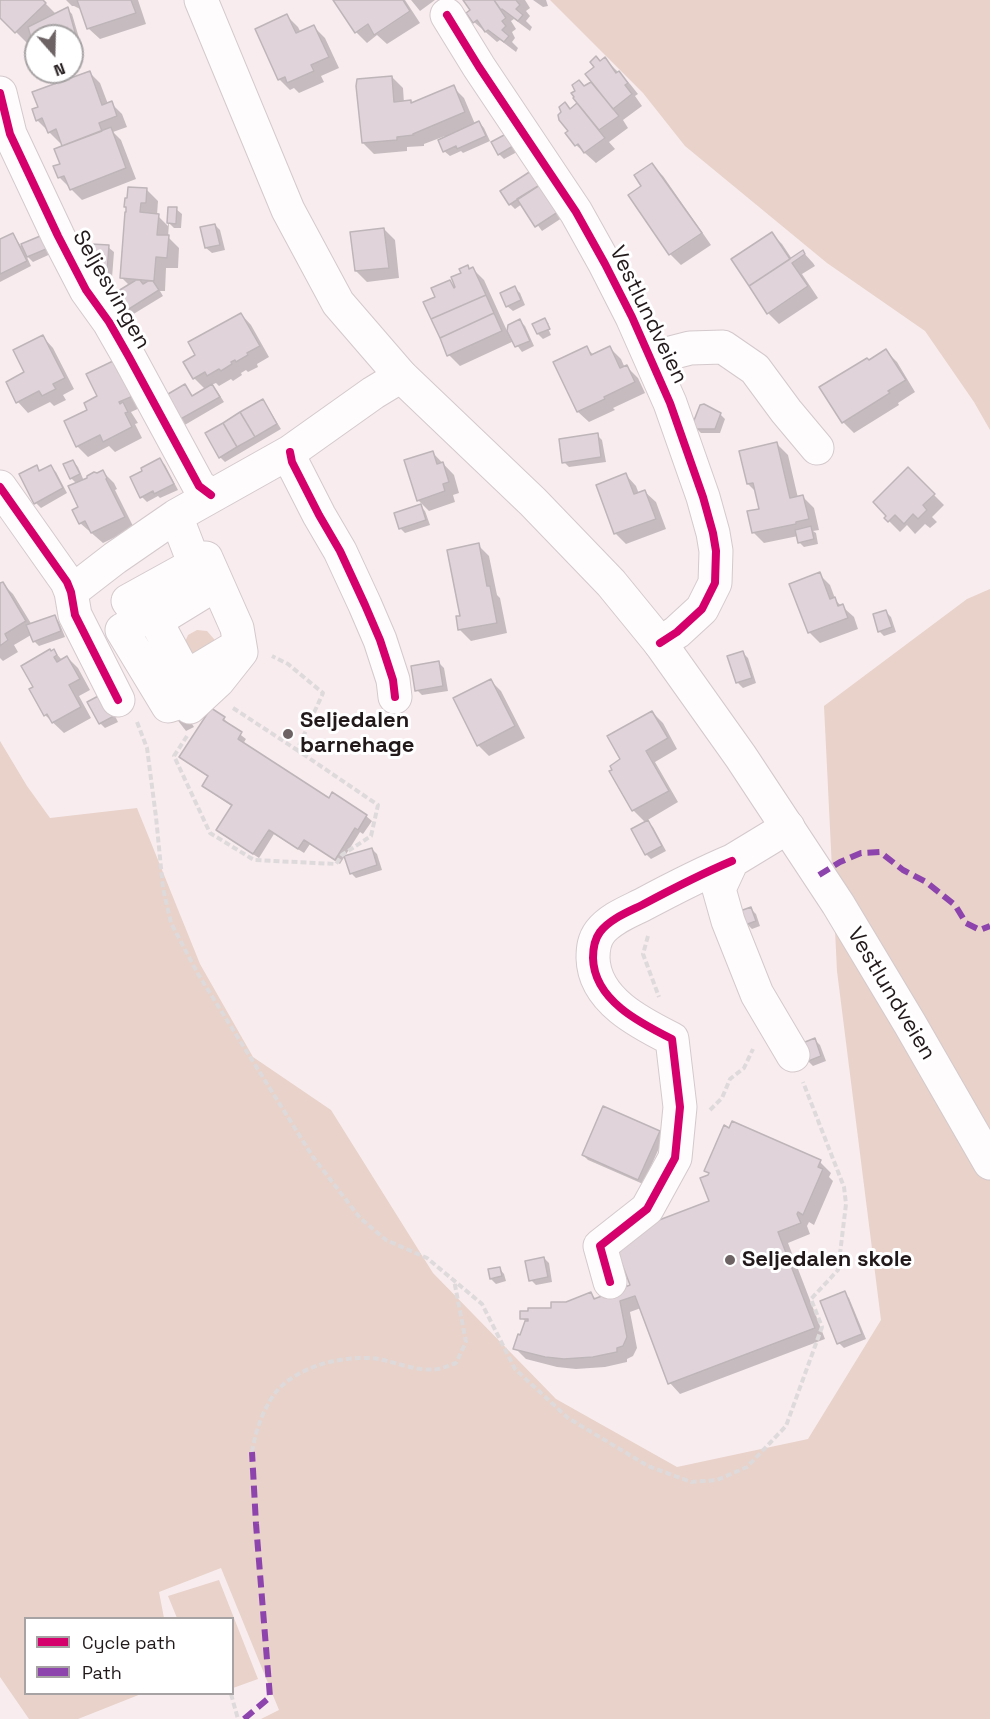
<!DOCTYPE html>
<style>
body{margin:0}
#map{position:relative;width:990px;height:1719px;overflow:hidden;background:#f8ecef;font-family:"Space Grotesk",sans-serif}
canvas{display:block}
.legend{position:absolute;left:24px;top:1617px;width:210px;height:78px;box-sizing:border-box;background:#fff;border:2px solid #a7a3a4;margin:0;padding:8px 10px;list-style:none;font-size:18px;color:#22191b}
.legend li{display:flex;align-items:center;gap:12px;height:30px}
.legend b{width:30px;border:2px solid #a7a3a4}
.north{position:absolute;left:24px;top:24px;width:60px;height:60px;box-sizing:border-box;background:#fff;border:2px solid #a7a3a4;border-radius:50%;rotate:160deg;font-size:16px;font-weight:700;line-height:24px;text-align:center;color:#22191b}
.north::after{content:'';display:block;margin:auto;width:21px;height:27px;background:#6d6365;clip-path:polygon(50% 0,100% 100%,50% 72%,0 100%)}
</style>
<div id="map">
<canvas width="990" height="1719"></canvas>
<ul class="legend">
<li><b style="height:8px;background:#d6006c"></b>Cycle path</li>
<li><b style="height:8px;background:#8e44ad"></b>Path</li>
</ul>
<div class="north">N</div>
</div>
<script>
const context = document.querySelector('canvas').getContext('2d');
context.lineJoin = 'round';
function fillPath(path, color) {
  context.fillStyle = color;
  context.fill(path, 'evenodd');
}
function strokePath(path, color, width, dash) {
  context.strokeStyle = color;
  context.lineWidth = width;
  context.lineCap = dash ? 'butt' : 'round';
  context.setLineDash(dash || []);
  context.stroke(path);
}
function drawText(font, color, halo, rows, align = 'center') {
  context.font = font + ' "Space Grotesk",sans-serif';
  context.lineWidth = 6;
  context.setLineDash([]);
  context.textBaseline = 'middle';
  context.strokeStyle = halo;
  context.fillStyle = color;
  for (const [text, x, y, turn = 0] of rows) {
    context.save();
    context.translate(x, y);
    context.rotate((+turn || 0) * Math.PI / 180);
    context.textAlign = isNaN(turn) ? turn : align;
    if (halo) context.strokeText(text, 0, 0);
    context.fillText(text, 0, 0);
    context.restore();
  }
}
fillPath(new Path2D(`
 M550 0H990V430L974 402 925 331 827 263 685 146 643 93Z
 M990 589V1719H261L279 1710 221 1568 159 1592 164 1618H26V1694H141L78 1719H29L0 1677V741L27 786 50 818 137 808 200 964 253 1057 331 1110 433 1273 556 1399 677 1467 808 1439 881 1320 837 971 824 706 967 599Z
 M197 630 207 631 214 639 216 644 195 660 184 644 188 635Z
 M219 1580 258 1679 233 1688 232 1618H177L168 1596Z`), '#e8d2c9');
fillPath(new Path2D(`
 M0 0H42L56 14 67 9 72 14 82 48 72 51V36H36V50L35 46 32 48 0 16Z
 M66 0H138L146 24 100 39 89 29 82 10 74 6H72Z
 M335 0H405L420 23 387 44 377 35 367 43 356 32Z
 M411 0H435L420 11Z
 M464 0H525L530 8 526 11 530 16 526 21 532 27 530 31 514 19 511 21 516 29 512 32 515 38 512 42 518 48 516 52 500 40 497 42 474 22 472 11Z
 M533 0H546L548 6 543 7Z
 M287 16 298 27 301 33 314 27 325 38 339 68 321 76 324 82 299 93 294 88 290 90 279 79Z
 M605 59 630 84 638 94 635 96 642 106 623 120 628 128 609 142 615 149 596 163 576 145 568 134 570 132 571 110 579 104 585 88 593 82 600 63Z
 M89 72 100 83 108 104 111 103 122 114 127 127 113 132 121 140 136 179 82 200 59 177 64 147 62 142 60 143 37 120 40 107Z
 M392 77 403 88 404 103 410 102 412 104 453 87 464 98 475 124 479 122 484 128 490 141 463 153 461 151 450 156 444 151 445 136 424 144V146L407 147V151L374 154 363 143Z
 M506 136 517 152 504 159 499 154Z
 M652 165 663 176 711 245 681 265 670 254 630 196 643 186Z
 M534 171 565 216 542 231 522 204 515 209 510 204Z
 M147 190 158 201 157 215 168 226 169 208 176 209 182 214 181 228H174L169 223 168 237 179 248 178 268H166L165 291H160L163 296 127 318 122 313 129 285 122 278 127 209 126 207Z
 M215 225 220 230 225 250 212 253 206 248Z
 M384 229 395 240 399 278 367 282 356 271Z
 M771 233 782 244 792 259 803 252 813 263 815 266 802 274 818 298 779 324 768 313Z
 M13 235 21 246 45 236 55 252 33 262 26 255 31 266 0 282V241Z
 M93 245 108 247 114 252 112 278 96 276Z
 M467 267 471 270 473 269 484 280 508 333 510 326 520 321 525 326 534 346 522 352 514 341 460 366 449 355 437 297 449 281 458 290 463 273Z
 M515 288 520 293 525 305 513 311 507 306Z
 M241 314 251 325 269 357 257 364 258 367 248 372 246 370 241 373 242 375 233 381 231 379 219 386 216 383 211 385 217 391 224 402 183 426 178 420 185 386 193 397 206 390 194 378 197 355Z
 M545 320 549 324H546L551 335 543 339 538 334 534 325Z
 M43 337 53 348 74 389 63 395 66 400 54 406 50 402 28 413 18 402 26 373Z
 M586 348 594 355 610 348 621 359 625 368 627 367 638 378 645 393 613 408 615 410 589 422 578 412 555 362Z
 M886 351 897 362 915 392 898 403 899 405 854 433 843 422 869 362Z
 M113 363 142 407 131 412 138 423 135 424 142 438 115 452 109 446 88 457 77 446 89 410 99 397Z
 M262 401 267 406 281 429 225 462 220 457Z
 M720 414 725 419 720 433H701L696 428Z
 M597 435 602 440 606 462 569 467 564 462Z
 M777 444 788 455 798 498 803 497 814 508 819 530 813 531 816 533 818 544 804 547 799 542 798 536 764 543 753 532 760 510 756 492 748 484Z
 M433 453 454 475 459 493 453 495 455 502 429 511 418 500Z
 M160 460 165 465 178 490 160 498 158 496 147 502 142 497 144 471Z
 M73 461 78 467 84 481 103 472 114 483 117 489 115 490 134 528 103 543 80 523 77 484 71 478Z
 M36 467 41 471 51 467 56 472 67 493 41 508 36 503 21 475Z
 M908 469 944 505 932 517 937 522 930 528 925 524 915 534 907 525 900 532 886 518Z
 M626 475 636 486 639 494 645 492 656 502 666 529 626 544 615 533Z
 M420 506 425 511 430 525 405 533 400 528Z
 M478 545 489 556 497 595 500 598 507 633 471 641 460 630 457 618 462 617Z
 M819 574 830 585 836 601 854 617 858 629 820 643 809 632Z
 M2 583 13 594 32 625 54 616 59 622 65 637 39 646 34 641 31 635 14 645 18 652 3 661 0 658V585Z
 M886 612 891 617 896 632 884 636 879 631Z
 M54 651 62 660 67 657 78 668 90 690 79 696 91 718 64 733 45 715 31 690 35 688Z
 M743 653 748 658 756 683 743 688 738 683 729 657Z
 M439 663 444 668 448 691 422 695 417 690Z
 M491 681 501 691 525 738 489 756 478 745Z
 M107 700 118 722 105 728 100 723Z
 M211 710 224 719 229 724 228 725 246 739 243 744 329 800 332 794 366 816 372 821 363 834 360 832 340 864 310 844 304 853 274 834 259 858 223 835 218 830 233 807 209 791 204 786 210 778 186 762 181 757Z
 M652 712 663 723 677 749 655 762 678 802 646 821 653 827 666 851 651 859 646 854V823L634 811 611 772 622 760Z
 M172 713H185L194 727 186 731Z
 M372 849 377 854 382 870 356 878 351 873Z
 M751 909 756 914 760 926 752 929 747 924Z
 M815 1040 820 1045 826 1061 813 1066 808 1061Z
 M659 1132 664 1137 643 1184 588 1160 583 1155Z
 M820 1162 831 1173 829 1177 833 1181 814 1225 809 1222 807 1226 810 1234 788 1243 825 1339 680 1394 670 1383 641 1308 630 1312 637 1348 633 1356 627 1359V1362L605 1367 576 1369 557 1367 526 1359 515 1348 521 1337 526 1322 522 1318 553 1310 591 1294 597 1300 632 1286 711 1202 710 1175 706 1171Z
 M544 1258 549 1263 552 1282 536 1285 531 1280Z
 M499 1268 504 1274 506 1281 496 1284 491 1279 490 1270Z
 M844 1293 849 1298 866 1339 844 1348 839 1343 822 1302Z`), '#0003');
const building = new Path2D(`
 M0 0H43L46 3 15 33 0 18Z
 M77 0H131L136 13 87 29Z
 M333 0H403L410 11 374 35 368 24 355 33Z
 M463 0H494L506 18 502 21 506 26 502 30 509 36 504 42 488 30 485 32 477 20 473 23 466 13 470 10Z
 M494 0H516L520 5 516 9 523 15 518 21 502 9 501 10Z
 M68 7 78 43 72 45V36H36V55L28 27Z
 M287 14 296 33 314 25 329 57 311 65 314 71 287 83 285 77 278 80 255 29Z
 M596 56 600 61 605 57 616 73 619 71 628 83 625 85 632 94 613 109 585 74 594 67 590 62Z
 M90 71 102 105 112 101 117 116 99 123 102 131 62 146 56 129 48 133 42 118 36 121 32 109 38 107 32 92Z
 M392 76 394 102 411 100V103L454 85 465 112 413 134 414 135 397 137V140L362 143 356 86 357 79Z
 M579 80 584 86 591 82 619 116 599 130 573 98 574 97 571 93 575 91 572 85Z
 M565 102 570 109 577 103 605 138 584 153 578 144 575 146 565 133 568 131 559 120 558 115 561 112 559 107Z
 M479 121 486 136 457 149 456 146 443 152 438 140Z
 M111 127 126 168 70 190 64 176 58 178 53 166 60 164 54 149Z
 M506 134 513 146 498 155 491 142Z
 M652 163 702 233 669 255 628 195 641 186 634 175Z
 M534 169 543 183 509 205 500 191Z
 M543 183 561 210 535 227 517 199Z
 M128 187 147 188 146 203H141L140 212 159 214 157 235H169L167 258 156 257 154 281 120 278 125 212H126V207H124L125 198H127Z
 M168 207H177L176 224 167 223Z
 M215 224 220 245 205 248 200 227Z
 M384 228 389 268 355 271 350 232Z
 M772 232 790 259 749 286 731 259Z
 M13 233 27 261 0 274V239Z
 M45 234 51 247 27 257 21 244Z
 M91 244 109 245 107 273 89 272Z
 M803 250 805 254 792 263 808 286 767 314 749 286Z
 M468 265 469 269 473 267 486 295 431 319 423 302 435 297 431 288 450 280 454 288 455 287 451 277 461 273 459 269Z
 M136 280H140L143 284 148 281H153L159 290 121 314 110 296Z
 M515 286 521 300 506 307 500 293Z
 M486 295 494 313 440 338 431 319Z
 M241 313 260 346 247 353 248 355 236 362 235 360 231 362 232 364 221 371 219 369 207 376 205 372 193 379 183 362 195 355 188 342Z
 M494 313 502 331 447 356 440 338Z
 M545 318 550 329 537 334 532 324Z
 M520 319 530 341 515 347 507 331 508 325Z
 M43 335 65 378 53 384 56 389 42 396 39 391 16 403 6 382 24 372 13 350Z
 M587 346 591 355 610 346 620 368 627 365 635 382 604 397 605 399 577 412 553 362Z
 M886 349 906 380 888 391 890 393 842 423 819 387 867 358 869 360Z
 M113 361 119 373 120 372 133 396 119 402 120 404 123 402 128 412 125 413 132 427 103 442 100 435 76 447 64 421 87 410 84 403 97 396 86 374Z
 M185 384 192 396 212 384 220 397 177 421 163 397Z
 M263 399 277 424 255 437 240 412Z
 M704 404 721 413 715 429H694L693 423 700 405Z
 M240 412 255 437 237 447 223 423Z
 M223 423 237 447 219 458 205 433Z
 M598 433 601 457 562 463 559 439Z
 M777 442 790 498 803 495 809 519 796 522V524L752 533 747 511 759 509 753 483 747 484 739 451Z
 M433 451 437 464 443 462 449 482 443 484 445 491 417 501 404 460Z
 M160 458 174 484 154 494 153 491 140 498 130 477 142 471 141 468Z
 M73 460 80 474 70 479 63 464Z
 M37 465 39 471 51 465 63 488 34 504 19 474Z
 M908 467 935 494 923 505 927 510 918 519 913 514 904 524 895 515 888 522 884 518 886 516 873 502Z
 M103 470 107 478 106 479 125 517 91 533 85 521 79 524 72 510 78 507 68 486 87 478V476L94 472 97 473Z
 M626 473 634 494 645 490 656 519 614 534 596 485Z
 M421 504 426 520 399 529 394 513Z
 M811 526 814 539 798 543 795 530Z
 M479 543 487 586H490L497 623 458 630 456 616H460L447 550Z
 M820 572 830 599 835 597 838 606 843 604 848 618 808 633 789 584Z
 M3 582 26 621 5 634 8 640 0 646V583Z
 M886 610 892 627 878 632 873 614Z
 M55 615 61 631 33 642 26 625Z
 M50 649 51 651 54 649 57 655 54 657 57 662 67 656 80 679 69 685 81 707 52 723 47 714 44 716 29 689 33 687 21 666Z
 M743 651 752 678 736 683 727 656Z
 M439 661 443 686 415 691 411 666Z
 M491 679 515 726 477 746 453 698Z
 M102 694 114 716 99 724 87 702Z
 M211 708 225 717 223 720 242 732 238 739 329 798 332 792 367 815 358 830 355 828 335 860 304 840 298 849 269 830 253 854 216 830 232 805 202 786 208 776 179 757Z
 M652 711 668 738 646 751 669 791 632 811 609 771 612 770 610 766 620 759 607 736Z
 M648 820 662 846 645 855 631 829Z
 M372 848 377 865 350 874 344 856Z
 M751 907 756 921 745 925 740 911Z
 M815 1038 821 1056 806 1062 800 1044Z
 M603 1106 660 1131 638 1180 582 1155Z
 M732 1121 821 1160 818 1167 823 1169 803 1215 798 1212 797 1214 801 1223 778 1232 815 1328 668 1384 635 1296 620 1301 627 1337 623 1346 617 1348V1352L593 1357 564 1359 545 1357 513 1349 518 1334 520 1335 525 1321H528V1319H520V1311H528V1308H551V1302H566L591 1292 594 1299 630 1285 612 1238 709 1201 700 1178 708 1175 709 1173 704 1171 724 1125 729 1128Z
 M544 1257 548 1277 529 1281 525 1261Z
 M500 1267 502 1276 490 1279 488 1269Z
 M845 1291 862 1334 837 1344 820 1301Z`);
fillPath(building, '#e0d4da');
strokePath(building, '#beb5b9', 1.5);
const minor = new Path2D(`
 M447 15 479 67 576 212 605 264 632 317 670 403 703 497 713 533 716 551 715 583 702 609 677 632 660 643
 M0 93 10 134 58 236 86 290 109 322 129 357 199 486 211 495
 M651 358 690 348 723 347 755 369 786 411 817 448
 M290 452 292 462 319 515 340 551 365 605 380 640 393 680 395 697
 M0 487 67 582 71 592 75 615 118 700
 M176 516 205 591 156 621 186 677 231 650
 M206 558 237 628 241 652 218 681 190 707 184 701 168 706 122 630 142 619 128 601Z
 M71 592 115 558 176 516 290 452 373 393 401 376
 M788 827 732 861 719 889 728 921 757 994 793 1055
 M610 1282 600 1246 647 1209 675 1158 680 1107 672 1039C640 1023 594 1000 593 958 593 948 594 940 600 932 610 919 628 912 642 905 672 889 701 874 732 861`);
const major = new Path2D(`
 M201 0 288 210 338 303 401 376 533 502 611 583 660 643 741 757 838 904 910 1024 990 1163`);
strokePath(minor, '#d4c9cc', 35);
strokePath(major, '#d4c9cc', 35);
strokePath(new Path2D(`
 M233 708 297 750
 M137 722 147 748 156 817 163 888 171 923 198 974 313 1157 360 1218 386 1240 427 1258 482 1304 515 1369 568 1418 648 1466 691 1482 717 1480 747 1467 786 1426 822 1327 811 1299 838 1270 846 1204 844 1187 803 1082
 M187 736 174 756 210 833 254 860 336 864 342 855 371 836 378 805 297 750 323 693 288 664 272 656
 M648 936 643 954 659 997
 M710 1110 722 1098 730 1079 744 1068 753 1049
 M252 1452C256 1431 261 1414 273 1396 294 1366 345 1354 379 1359 398 1363 418 1372 438 1369 444 1368 450 1365 456 1363L466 1342 454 1280
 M231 1694 238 1719`), '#dedadb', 4, [6, 3]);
strokePath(minor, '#fefcfd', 33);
strokePath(major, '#fefcfd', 33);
strokePath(new Path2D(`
 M819 875 840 862 861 853 880 852 903 870 926 882 955 905 966 923 980 930 990 926
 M244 1719 270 1697 256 1524 252 1452`), '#8e44ad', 6, [12, 6]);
strokePath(new Path2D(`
 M447 15 479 67 576 212 605 264 632 317 670 403 703 497 713 533 716 551 715 583 702 609 677 632 660 643
 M0 93 10 134 58 236 86 290 109 322 129 357 199 486 211 495
 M290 452 292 462 319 515 340 551 365 605 380 640 393 680 395 697
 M0 487 67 582 71 592 75 615 118 700
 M610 1282 600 1246 647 1209 675 1158 680 1107 672 1039C640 1023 594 1000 593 958 593 948 594 940 600 932 610 919 628 912 642 905 672 889 701 874 732 861`), '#d6006c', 8);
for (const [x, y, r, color] of [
 [288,734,6,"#6d6365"],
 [730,1260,6,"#6d6365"]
]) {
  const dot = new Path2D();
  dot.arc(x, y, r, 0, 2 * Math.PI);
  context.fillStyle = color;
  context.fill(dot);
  strokePath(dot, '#fff', 2);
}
drawText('22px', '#22191b', '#fff', [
 ["Seljesvingen",111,290,60],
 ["Vestlundveien",648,315,64],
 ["Vestlundveien",891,994,59]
]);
drawText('bold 22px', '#22191b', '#fff', [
 ["Seljedalen",300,721],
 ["barnehage",300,746],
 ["Seljedalen skole",742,1260]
], 'left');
</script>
